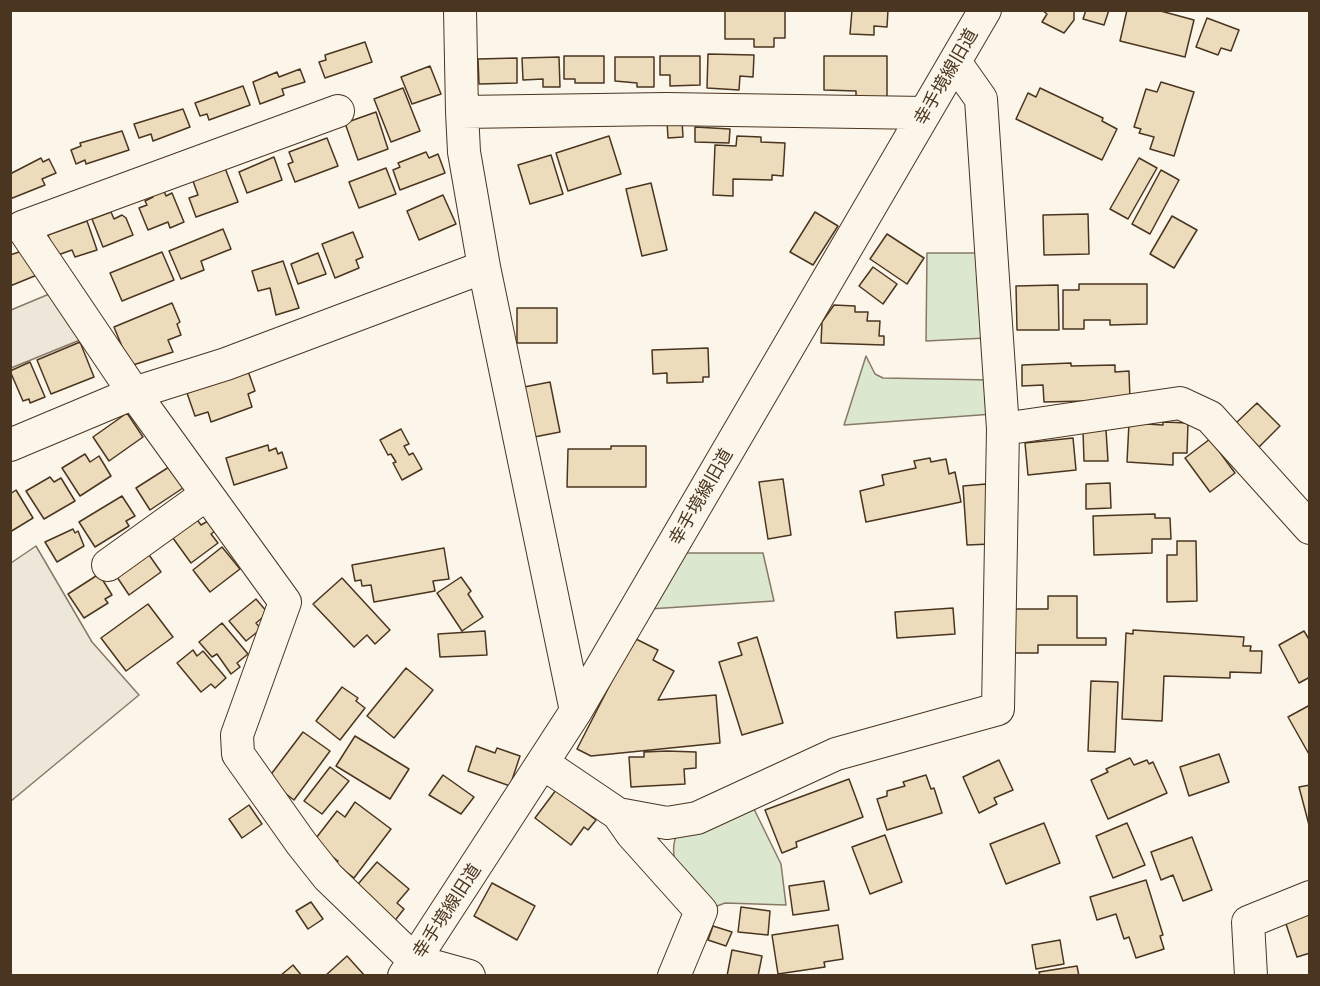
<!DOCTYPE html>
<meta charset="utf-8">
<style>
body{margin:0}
#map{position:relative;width:1320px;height:986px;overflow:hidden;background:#fbf6e9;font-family:"Golos Text",sans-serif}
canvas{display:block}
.frame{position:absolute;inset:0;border:12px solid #4a3520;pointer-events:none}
</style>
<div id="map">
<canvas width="1320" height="986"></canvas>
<div class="frame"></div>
</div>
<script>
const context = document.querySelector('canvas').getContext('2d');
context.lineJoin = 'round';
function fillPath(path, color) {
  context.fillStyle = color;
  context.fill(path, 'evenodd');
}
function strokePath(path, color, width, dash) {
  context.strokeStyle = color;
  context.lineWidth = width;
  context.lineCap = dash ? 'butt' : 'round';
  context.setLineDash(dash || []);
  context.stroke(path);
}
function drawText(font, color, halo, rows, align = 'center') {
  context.font = font + ' "Golos Text","Noto Sans JP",sans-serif';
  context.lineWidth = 4.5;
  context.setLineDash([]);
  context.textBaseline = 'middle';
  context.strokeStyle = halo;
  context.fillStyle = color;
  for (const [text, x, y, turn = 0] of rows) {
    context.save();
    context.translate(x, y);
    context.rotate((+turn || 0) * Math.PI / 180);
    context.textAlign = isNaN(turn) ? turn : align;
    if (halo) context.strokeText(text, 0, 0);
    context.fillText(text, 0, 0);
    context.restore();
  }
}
const green = new Path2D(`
 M927 253H983L986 338 926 341Z
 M866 356 875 374 883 378 992 380 993 414 844 425Z
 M684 553H763L774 601 649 609Z
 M751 803 781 864 786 905 725 903 712 908C693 889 665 867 676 836Z`);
fillPath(green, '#dce7d0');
strokePath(green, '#887966', 1.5);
const parking = new Path2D(`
 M54 292 85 338 11 368V310Z
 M36 546 92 642 139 695 11 801V563Z`);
fillPath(parking, '#ede7d9');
strokePath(parking, '#887966', 1.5);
const building = new Path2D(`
 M725 10H785V38H774V47H754V39H725Z
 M852 10H888L887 27 874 26V35L850 34Z
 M1042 10H1074V20L1064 33 1042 22 1047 14Z
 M1086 10H1109L1104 25 1083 19Z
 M1127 10H1157L1194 20 1185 57 1120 41Z
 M1207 18 1239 30 1231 51 1221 48 1218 55 1196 47Z
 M365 42 372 62 325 78 319 62 326 60 325 55Z
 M708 54 754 55 753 77 740 76 739 90 707 88Z
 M564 56H604V83H575V79H564Z
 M660 56H700V85L670 86V75H660Z
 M824 56H887V98H856V91L824 90Z
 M559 57 560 87H543V79L523 80 522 58Z
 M615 57H654V87H637V83L615 81Z
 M517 58V83L479 84 478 59Z
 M430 66 441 94 412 104 401 77Z
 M300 69 305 82 282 89 284 95 260 104 253 82 277 72 279 77Z
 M1161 82 1194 92 1174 156 1150 149 1154 137 1139 133 1141 129 1134 127 1146 89 1157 92Z
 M243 86 250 105 209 120 207 114 200 116 195 103Z
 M403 88 420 131 391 142 374 99Z
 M1040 88 1103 118 1102 121 1117 129 1102 160 1016 119 1028 93 1036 97Z
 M183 109 190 127 153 141 151 134 139 138 134 124Z
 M376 112 388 149 358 160 345 123Z
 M682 120 683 137 668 138 667 121Z
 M695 127 730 129 729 143 695 142Z
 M122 131 129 150 86 164 85 160 76 164 71 150 81 146 80 143Z
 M609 136 621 174 568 191 556 153Z
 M737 136 761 137V142L785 143 783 176 772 175V180L733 179V196L713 195 715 145 736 146Z
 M327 138 338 166 295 182 288 164 293 162 289 152Z
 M426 152 429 158 438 154 445 173 400 190 393 170 400 167 398 163Z
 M551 155 563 194 530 204 518 165Z
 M274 157 282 180 247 193 239 172Z
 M41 158 43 162 49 159 56 173 42 179 45 185 10 199V174Z
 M1139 158 1157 168 1128 219 1110 209Z
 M225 168 238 202 196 217 189 198 198 195 193 181Z
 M386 168 396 194 359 208 349 182Z
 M1161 170 1179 180 1150 234 1132 224Z
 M651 183 667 250 642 256 626 189Z
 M164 191 166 196 172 193 184 222 170 228 168 222 148 230 139 208 147 205 145 201 153 197V195Z
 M443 195 456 224 419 240 407 211Z
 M111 212 114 219 122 215 126 218 133 235 103 247 92 219Z
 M815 212 838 226 813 265 790 252Z
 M1088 214 1089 254 1044 255 1043 215Z
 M1172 216 1197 230 1174 268 1150 254Z
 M87 221 97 250 75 257 72 250 55 256 48 235Z
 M223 229 231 249 201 261 204 270 181 279 169 251Z
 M353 232 363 257 356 260 359 268 335 278 322 244Z
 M887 234 924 258 907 284 870 259Z
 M22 251 37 275 10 286V255Z
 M162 252 174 280 122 301 110 273Z
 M318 253 326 274 298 284 291 264Z
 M283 261 299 308 276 315 270 288 258 291 252 271Z
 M873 267 897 284 883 304 859 286Z
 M1079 284H1147V324L1110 325V320H1084V329H1063V290H1079Z
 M1058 285 1059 330H1017L1016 286Z
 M172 303 180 322 177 324 181 335 168 340 173 352 130 366 114 327Z
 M834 305 855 306V312H868L867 321H880L879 336H884V345L821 343 822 322Z
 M517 308H557V343H517Z
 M80 342 94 377 51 394 37 360Z
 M708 348 709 377H703V382L667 383V373L653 374 652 350Z
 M30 362 45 397 30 403 29 399 23 401 10 371Z
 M1071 363V366L1115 365V372L1129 371 1130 400 1044 402 1043 385 1022 386V365Z
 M248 371 255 391 248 394 252 407 211 422 208 412 195 416 187 393Z
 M550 382 560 432 529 438 519 388Z
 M1257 403 1280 426 1259 447 1236 423Z
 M127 413 143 437 109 461 93 437Z
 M1163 422 1188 423 1187 453H1173V465L1127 462 1129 423 1163 425Z
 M401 429 409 444 404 446 409 455 413 453 422 469 402 480 393 463 396 462 391 454 388 455 380 440Z
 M1106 430 1108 461H1084L1083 431Z
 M1073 438 1076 470 1028 475 1025 443Z
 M1210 439 1235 473 1210 492 1185 458Z
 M268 445 269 451 276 448 278 454 282 452 287 468 234 485 226 458Z
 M611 446H646V487H567L568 449H611Z
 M85 454 90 462 99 456 111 476 80 496 62 468Z
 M930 458 931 462 946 459 949 474 955 472 961 502 866 522 860 491 884 485 882 475 916 468 914 461Z
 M169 467 186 486 150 510 136 488Z
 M50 477 54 482 61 478 75 501 44 519 26 491Z
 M783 479 791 535 768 539 759 482Z
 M1110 483 1111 508 1086 509V484Z
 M986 484 991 544 967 545 963 486Z
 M16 490 33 518 10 532V494Z
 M122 496 135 516 126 521 129 526 95 547 79 522Z
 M1155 514V518H1170L1171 539H1152V553L1094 555 1093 516Z
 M195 517 201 525 208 521 215 531 211 534 218 543 191 563 170 534Z
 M73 529 75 533 78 531 84 546 57 562 45 542Z
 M1177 541H1196L1197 601 1167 602V555H1177Z
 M222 547 240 569 210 592 193 570Z
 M444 548 449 579 433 581 435 591 374 602 371 585 362 586 361 580 355 581 352 565Z
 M147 552 161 572 129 595 115 574Z
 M99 574 112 595 105 599 108 603 84 618 68 594Z
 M461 577 471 591 468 594 483 617 462 631 437 593Z
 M342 578 390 630 375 644 367 635 354 647 313 604Z
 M1048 596H1077V638H1106V645H1038V653H1012V609H1048Z
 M256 599 268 613 256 623 261 629 246 641 229 621Z
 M148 604 173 637 126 671 101 638Z
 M953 608 955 634 897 638 895 612Z
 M222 623 248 654 237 663 240 667 231 674 217 654 212 657 199 642Z
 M1133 630 1244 637 1243 646H1251L1250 651H1262L1261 673 1230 672V678L1164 676 1162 721 1122 719 1126 633 1133 634Z
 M485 631 487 655 440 657 438 634Z
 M1304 631 1310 641V677L1299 683 1279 645Z
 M757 637 783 723 742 735 719 662 742 655 738 643Z
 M634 638 658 650 653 660 674 671 658 700 716 695 720 743 591 756 577 749Z
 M193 650 197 656 203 651 226 678 215 688 211 684 201 692 177 663Z
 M406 668 433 690 394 738 367 716Z
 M1091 681 1118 682 1115 752 1088 751Z
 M342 687 358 698 356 701 365 708 340 740 316 721Z
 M1310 705V756L1288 717Z
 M303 732 330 751 294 800 274 785 269 777Z
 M355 736 409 769 390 799 336 766Z
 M476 746 495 753 497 748 520 756 510 786 468 771Z
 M667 751 696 752V768L684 769 685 784 631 787 629 757H644V752Z
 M1219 754 1229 782 1189 796 1180 767Z
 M1130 758 1134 765 1147 760 1149 764 1153 762 1167 793 1108 819 1091 780 1108 772 1106 769Z
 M999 760 1013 790 994 798 997 804 979 813 963 777Z
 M330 767 349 781 322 814 304 801Z
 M443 775 474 797 461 814 429 795Z
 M926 775 931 789 934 788 942 813 887 830 877 799 887 796V791L905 786 903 782Z
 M849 779 863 817 796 842 797 847 782 853 765 810Z
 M1310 785V825H1309L1299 787Z
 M556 790 596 820 588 830 584 827 571 845 535 818Z
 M355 802 391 829 354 878 336 864 338 861 313 842 337 811 345 817Z
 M249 805 262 824 242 838 229 819Z
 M1044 823 1060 863 1006 884 990 844Z
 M1127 823 1145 865 1113 878 1096 836Z
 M885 835 902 882 870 894 852 847Z
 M1192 837 1212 890 1183 901 1173 875 1161 880 1151 852Z
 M377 862 409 889 397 903 404 909 393 923 353 890Z
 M1146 880 1163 935 1160 936 1164 949 1136 958 1129 937 1124 939 1116 914 1097 920 1090 897Z
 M824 881 829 910 793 915 789 886Z
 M492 883 535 906 517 940 474 916Z
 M311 902 323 919 308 929 296 911Z
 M741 907 770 911 768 935 738 932Z
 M1310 913V953L1297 957 1285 921Z
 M838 925 843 959 824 962 825 967 778 974 772 935Z
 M713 926 732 932 726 946 708 940Z
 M1060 940 1064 964 1036 969 1032 945Z
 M732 950 762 956 758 976H727Z
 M347 956 365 976H325Z
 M293 965 302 976H280Z
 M1077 966 1079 976H1040L1039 972Z`);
fillPath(building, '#ecdcbc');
strokePath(building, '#4a3520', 1.5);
const minor = new Path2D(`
 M460 10 462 112
 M338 111 22 227 134 393 285 602 237 735 238 754 301 843 328 877 415 961 469 976
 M484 267 576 711
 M1003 429 1180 403 1210 417 1310 528
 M10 445 134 393 226 364 484 267 464 152 462 112 666 109 925 113
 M108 565 207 494
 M544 764 618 814 632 834 701 911 674 976
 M618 814 667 823 697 818 836 754 998 709 1003 429 981 99 955 62
 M404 976 576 711 985 10
 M1251 976 1248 922 1310 897`);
strokePath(minor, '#4a3520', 34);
strokePath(minor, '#fbf6e9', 32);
drawText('18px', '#4a3520', '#fbf6e9', [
 ["幸手境線旧道",946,77,-60],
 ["幸手境線旧道",701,497,-60],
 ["幸手境線旧道",447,911,-57]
]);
</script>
